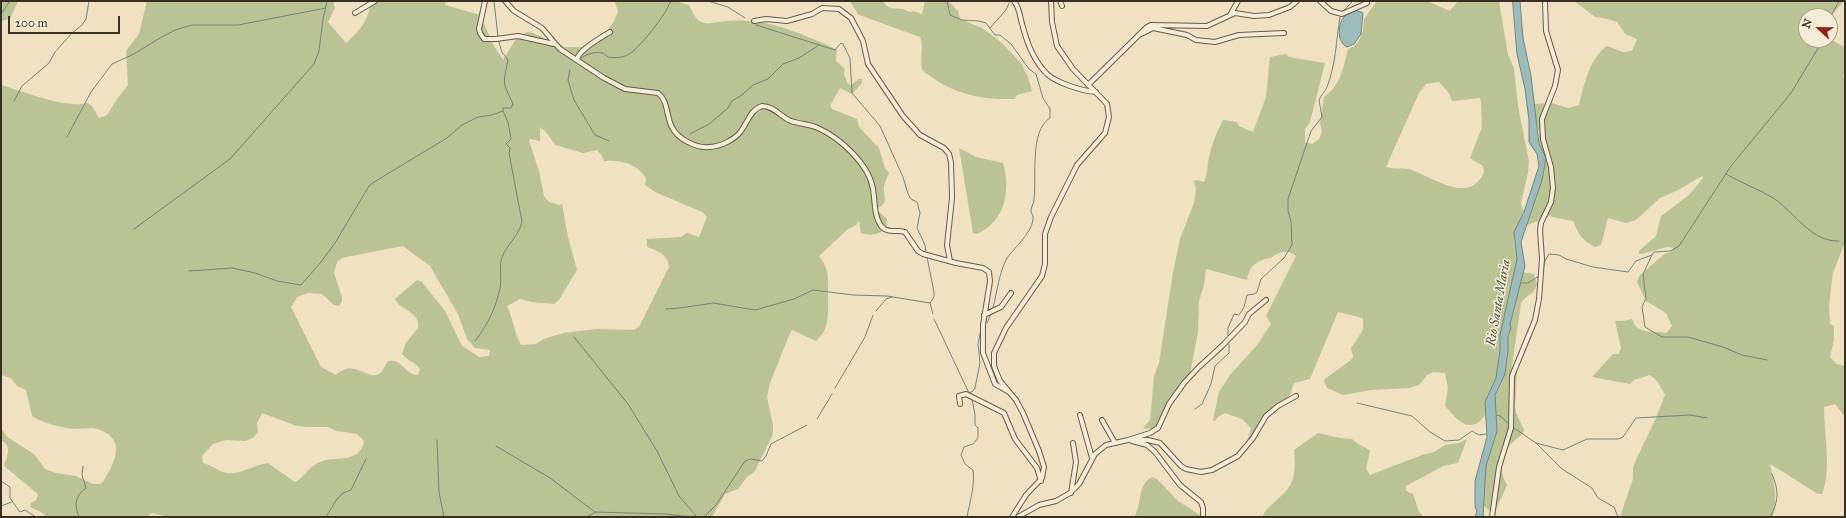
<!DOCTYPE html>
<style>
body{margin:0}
#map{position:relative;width:1846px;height:518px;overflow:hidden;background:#f0e1c3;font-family:"IM FELL Great Primer",serif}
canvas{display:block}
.frame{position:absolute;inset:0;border:2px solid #382e22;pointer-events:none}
.north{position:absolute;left:1798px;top:8px;width:40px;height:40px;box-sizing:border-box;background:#f5ecd8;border:1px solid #a9a08f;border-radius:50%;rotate:292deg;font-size:11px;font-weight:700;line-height:16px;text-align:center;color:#382e22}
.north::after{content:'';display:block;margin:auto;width:14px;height:18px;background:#8f2418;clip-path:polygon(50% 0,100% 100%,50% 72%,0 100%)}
.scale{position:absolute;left:8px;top:16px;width:112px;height:18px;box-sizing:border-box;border:2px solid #382e22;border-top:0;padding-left:5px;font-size:12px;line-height:14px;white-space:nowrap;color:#382e22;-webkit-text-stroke:3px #f5ecd8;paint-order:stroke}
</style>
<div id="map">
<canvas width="1846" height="518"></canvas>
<div class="frame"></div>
<div class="north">N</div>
<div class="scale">200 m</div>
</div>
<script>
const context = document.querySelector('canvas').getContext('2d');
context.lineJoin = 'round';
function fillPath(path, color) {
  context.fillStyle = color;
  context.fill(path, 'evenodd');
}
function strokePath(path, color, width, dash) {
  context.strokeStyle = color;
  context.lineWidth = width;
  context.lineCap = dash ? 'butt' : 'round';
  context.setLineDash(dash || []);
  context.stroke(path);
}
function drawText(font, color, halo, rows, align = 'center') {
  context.font = font + ' "IM FELL Great Primer",serif';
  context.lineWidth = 3;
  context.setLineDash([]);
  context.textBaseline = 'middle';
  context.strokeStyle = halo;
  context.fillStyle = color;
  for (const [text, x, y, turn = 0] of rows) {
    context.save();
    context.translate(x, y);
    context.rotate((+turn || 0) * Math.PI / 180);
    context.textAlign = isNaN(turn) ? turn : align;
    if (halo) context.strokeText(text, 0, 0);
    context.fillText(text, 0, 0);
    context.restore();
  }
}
fillPath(new Path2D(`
 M1 1H18L10 19 1 21Z
 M147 1H333L335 8 328 22 346 43C359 32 370 19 370 1H446L445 5 480 15 494 46 503 60 516 39 527 32 533 33 565 47H585L602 38 614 21 618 12 615 2 613 1H675L689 5C692 12 697 22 705 23 713 24 722 21 729 21 738 20 748 21 757 22 779 24 818 40 837 50L836 61 845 69 844 74 848 84 851 85 859 79H862V83L852 94 840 88 830 106 832 109 857 119 859 127 879 148 885 168 889 173C887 177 885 182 884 186 883 197 890 203 876 209L887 219 886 229C878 235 870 236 861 233L859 221 856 225 847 230 819 256C830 269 828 282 828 298 828 314 830 329 816 341L792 330 790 333 770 383 767 397 773 425V434L755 471 747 477 738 489 725 494 712 517H168L152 513 146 517H46L43 513 30 507 31 503 36 500 38 494 4 466C7 456 13 446 1 440V428L6 436 34 454 45 469 56 473 76 476 93 484H100L103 482C107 474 113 466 115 457 120 440 108 430 92 428 86 428 80 429 74 429 59 427 45 424 32 416L26 390 17 386 11 378 1 375V85C23 91 65 109 87 103L91 105 99 118 107 115 117 99 128 85 126 51 139 34ZM540 127 546 132 555 145 583 153 597 150 602 156 604 161C621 160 636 163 646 178L645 185 655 192 702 212 707 217 699 237 687 233 681 237 647 239V247C658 251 668 254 669 267L639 327 634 330 597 329 563 333 544 339 536 344 521 345C514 333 513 318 507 306L520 299 532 302 554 304 559 300 577 270 568 237 562 204 559 205 549 202 544 196 539 171 529 141 530 139 540 141ZM403 246 430 266 458 314 467 339 475 348 490 350 489 356 479 357 462 346 445 311 422 282 417 280 395 299C400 311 421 311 418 328L406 343 402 354C407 361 416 362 420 369L418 375C404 375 404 359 388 361 385 365 383 372 379 374 368 381 354 358 336 375L321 367 291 307 297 297 308 293 322 294 334 305 339 306 342 301V297L334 273 337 262 342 258 356 255ZM262 413 294 425 306 427H328L336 431 357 434 364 441C359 466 335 454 318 463 307 468 305 477 295 482L268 463C254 465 240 475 226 473 218 471 212 465 203 463L202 456 213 444 226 440 246 441 254 437 258 432 257 423Z
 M850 1H883C888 10 894 8 903 9 906 10 908 12 912 12L913 11 922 14 925 1H948L958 11 960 19 982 28 1001 42 1021 63 1028 77 1032 91 1017 95 1015 99C978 100 953 94 923 71 918 61 925 46 920 37L862 16 858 14Z
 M1377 1H1427L1450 11 1458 1H1499L1508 55 1514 68 1518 106 1529 162 1528 173 1521 203 1524 211 1517 226 1514 239 1517 259 1500 335V350L1496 378 1485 402 1486 414C1471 436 1458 421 1445 406L1448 388 1445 373 1433 372 1427 375 1419 385 1409 388 1372 390 1343 395 1327 388 1324 381 1325 379 1352 359 1353 356 1351 348 1363 330V318L1338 312 1310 379 1294 383 1290 395 1272 409 1250 445 1247 443 1251 428 1242 419 1225 413 1218 417 1215 421 1213 420 1219 392 1230 375 1257 345 1271 324 1266 316 1296 256C1289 249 1278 251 1271 258 1258 259 1249 266 1247 280L1206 269 1204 285 1199 301 1198 332 1190 374 1157 425 1152 429 1143 428 1150 420 1154 377 1159 363 1173 272 1180 239 1194 203 1196 189 1194 181 1198 180 1204 182C1208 174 1207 165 1209 157 1212 143 1217 132 1223 120L1237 122 1239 126 1253 132 1266 97 1270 57 1286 54 1289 57 1325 63 1310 122 1305 129V142L1312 144 1319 139 1322 132 1320 123 1324 97C1341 85 1343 69 1348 49L1355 46 1359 40 1363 31 1364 19ZM1439 82 1448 92 1452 101 1480 98 1481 102 1482 127 1470 158 1483 166 1484 172C1469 207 1431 175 1408 169 1401 168 1393 169 1386 167L1419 93 1426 84Z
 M1574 1H1844L1830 17 1806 16V40L1830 39 1845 47V71L1843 76 1845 78V242L1833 273 1829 305 1830 324 1834 326V340L1830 357 1837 364 1845 366V417L1835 404 1824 407C1824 433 1832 471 1822 494H1818L1770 464C1774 483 1778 498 1773 517H1620L1633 479V468L1635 462 1656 418 1665 395 1657 381 1650 375 1634 380 1630 384 1592 377 1613 354H1619L1621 348 1615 321H1623L1632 319 1636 327 1644 331 1666 333 1672 326 1666 313 1646 301 1637 282 1639 276 1663 255 1670 252 1674 248 1667 247 1642 254H1639V251L1656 236 1661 216 1689 195 1703 178 1702 176 1678 190 1660 198 1636 220 1626 223 1608 218 1601 245 1595 247C1580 239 1579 234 1573 221L1552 217 1550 215 1542 222 1541 220 1527 225 1542 180 1546 158 1539 144V133L1534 104 1552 103 1568 108 1579 105C1584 85 1589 59 1607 46L1623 52 1632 51 1637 39 1625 34 1617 22 1608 19 1595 17Z
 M959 148 976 157 1003 163C1011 190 1005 222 977 234L973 233Z
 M1523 272 1534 274 1537 284C1534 295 1527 294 1521 303L1512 366 1517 369 1515 407 1516 413 1524 430 1523 433C1519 438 1513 441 1509 446 1499 457 1500 473 1507 485L1494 514 1484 506 1486 466 1497 428 1495 396 1505 374 1508 351V336L1511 328 1510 324Z
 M1318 433 1340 438 1352 439C1358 445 1364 446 1370 451L1366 469 1370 475 1422 455 1434 452 1445 445 1459 443 1467 439 1458 463 1443 466 1406 486V491L1413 494 1419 512 1424 517H1262C1268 504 1281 499 1289 487 1296 477 1295 462 1294 450Z
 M1152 477 1157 479 1178 501 1203 517H1134C1143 504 1136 486 1152 477Z`), '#b9c394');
const water = new Path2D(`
 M1513 1H1520L1523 38 1531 76 1539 144 1546 158 1542 180 1521 242 1525 266 1510 324 1511 328 1508 336V351L1505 374 1495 395 1497 431 1486 466 1483 517H1475L1477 511 1475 507V481L1487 437 1485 402 1496 378 1500 350V335L1517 259 1514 232 1524 212 1539 166 1537 154 1529 142V120L1525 89 1517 54Z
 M1356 10 1363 13 1361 34 1354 44 1347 47C1337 43 1337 23 1345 16 1348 14 1353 12 1356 10Z`);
fillPath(water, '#9cbcbb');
strokePath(water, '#74837e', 1);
strokePath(new Path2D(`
 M494 1 498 37
 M708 1 728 7 745 18
 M947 1 950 15 962 20 979 21 986 23 995 35H1000L1011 44 1029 69 1036 74 1043 98 1050 109V118C1029 131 1037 178 1034 199 1034 203 1031 207 1031 211 1031 213 1033 215 1033 217 1034 231 1014 248 1007 258 999 273 997 292 993 308
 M1342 12 1353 1
 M1 14 10 1
 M1830 18 1839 1
 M756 25 835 50 841 43 843 44 850 58 852 93 880 126 903 177 908 194 911 199 917 202 920 213 917 228 925 245 926 253
 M990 28 1006 10 1009 3
 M581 58C589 53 601 49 608 57 615 58 623 58 629 54 637 51 668 12 669 4L672 1
 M570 70 568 80 574 100 595 135 609 141
 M14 101 22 86 49 63 55 52 72 33 82 25 86 19 89 1
 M690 134 709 124 728 108 732 101 742 95 753 85 768 79 783 64 799 58 819 45
 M67 137 91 92 112 64 134 54 160 38 175 30 192 25H238L326 8
 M1726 174C1741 183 1759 189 1773 198 1795 212 1810 242 1839 241
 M134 229 230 159 314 64 319 51 323 19 327 1
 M1652 255 1643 274 1646 298 1642 307 1645 327 1662 337H1688L1723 347 1742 355 1767 360
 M927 257 934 292V297L930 303 933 314
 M1543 270 1545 261 1549 254 1559 255 1566 259 1593 267 1628 272 1636 261 1652 255 1654 252 1670 251 1679 246 1731 166 1791 93 1823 40
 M189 271 232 268 255 273 277 281 301 285 321 262 335 243 369 186 374 182 447 138 462 125 478 117 492 115 503 111V108H511L513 104C502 80 503 86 508 60L502 52 499 42
 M1521 283H1528L1539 276
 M666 309 680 308 713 303 755 310 794 299 813 290 853 295 887 296 930 303
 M876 311 886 299 892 297
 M934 319 969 393 973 391 975 388 980 363 978 344 981 329
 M987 323 991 314
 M1228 336V328L1234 314 1239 315 1244 307 1247 295 1254 294 1257 292 1261 279 1284 258 1292 245 1291 221 1288 211V199L1311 131 1322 117 1319 100C1321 95 1325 92 1327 87 1336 64 1336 41 1340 17
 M574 337 628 404 657 451 679 496 697 517
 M475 341C487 326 496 308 500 288 502 278 499 266 502 257 507 245 519 235 522 222L509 153 510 148 506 144 511 139 508 122 503 111
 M835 388 865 337 873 315
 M1357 403 1412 416 1430 432 1445 441 1459 440 1472 431 1479 435 1486 434
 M1195 409 1202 404 1211 384 1215 366 1229 353V344
 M1497 415 1500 416 1509 424
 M817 419 832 394
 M1514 428 1536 443 1562 469 1592 488 1598 498 1614 507 1618 517
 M437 440 439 492 444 517
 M1536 443 1563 450 1587 439H1618L1623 437 1636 418 1690 415 1707 418
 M496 446 550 478 595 512
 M1 481 10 487V498L20 512 25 510 36 517
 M1 506 12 502
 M79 517C74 505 75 496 86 488L82 475 83 466
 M326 517 337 499 343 493 351 490 366 459
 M587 517 595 512 666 514 690 517
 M704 517 716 505 745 461 751 459 762 461 766 456 771 444 807 425
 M967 517C970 501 975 486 973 470L965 464 961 455 964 447 973 444 978 438V428L975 425V414L972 400
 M1770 517C1779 501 1779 491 1772 474`), '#74837e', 1);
const minor = new Path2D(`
 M485 1 479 29 480 33 484 39H496L518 36 554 44
 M505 1 514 11 542 28 560 49 604 78 625 89 658 93C673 105 661 127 686 141 693 145 701 148 709 147 719 147 735 140 741 131 748 122 750 110 762 106 774 106 781 117 791 121 800 124 809 124 818 128 840 138 869 164 873 189 875 201 874 218 882 227 889 234 897 229 905 232L918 251 923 254 956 263 983 268 989 272 990 281 983 325V353L995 384 1009 392
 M1014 1C1020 8 1020 19 1023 27 1027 43 1035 62 1047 74 1057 83 1082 91 1096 92
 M1060 1 1062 6
 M1320 1 1331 11 1342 14 1367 3
 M355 13 375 1
 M1230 15 1238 1
 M754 21 766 19 787 21 812 14 822 8 839 9 851 18 863 41 868 64 903 116 920 135 944 148 949 154 951 162 952 198 947 245 950 261
 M1141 34 1153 28 1187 35 1196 40 1215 42 1239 35 1284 33
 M577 60C578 50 602 37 610 32
 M1088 85 1147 27 1151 25 1207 26 1235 13 1254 16 1269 15 1290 7 1297 1
 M984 315 1001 307 1011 293
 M960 404 959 396 966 394 1004 413 1015 439 1037 468 1041 481
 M1080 415 1092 458
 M1102 420 1115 443
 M1135 440H1148L1160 443 1181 466 1186 469 1201 472 1212 470 1238 456 1253 438 1266 416 1278 406 1296 396
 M1132 441 1147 445 1155 452 1180 485 1201 502 1203 508V515
 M1071 493 1076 462 1073 443
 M1012 517 1026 495 1042 478 1044 467 1039 451 1023 413 1016 400 1000 381 994 366V353L1006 328 1042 276 1045 264V234L1051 217 1077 165 1105 133 1109 117 1107 104 1073 69 1057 46 1052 22 1051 1
 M1018 517 1039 505 1056 501 1070 493 1079 484 1095 454 1106 445 1128 440 1150 433 1158 428 1169 404 1184 383 1198 368 1223 345 1245 322 1249 314 1266 300
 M1492 517 1499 467 1511 428 1512 376 1535 320 1539 299 1542 259 1540 230 1541 223 1551 202 1553 188 1551 167 1543 139 1542 119 1555 86 1558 70 1546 31 1545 1`);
strokePath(minor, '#665b4a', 6);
strokePath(minor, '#f5ecd8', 4);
drawText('italic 13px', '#515248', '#f5ecd8', [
 ["Rio Santa Maria",1499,303,-80]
]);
</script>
